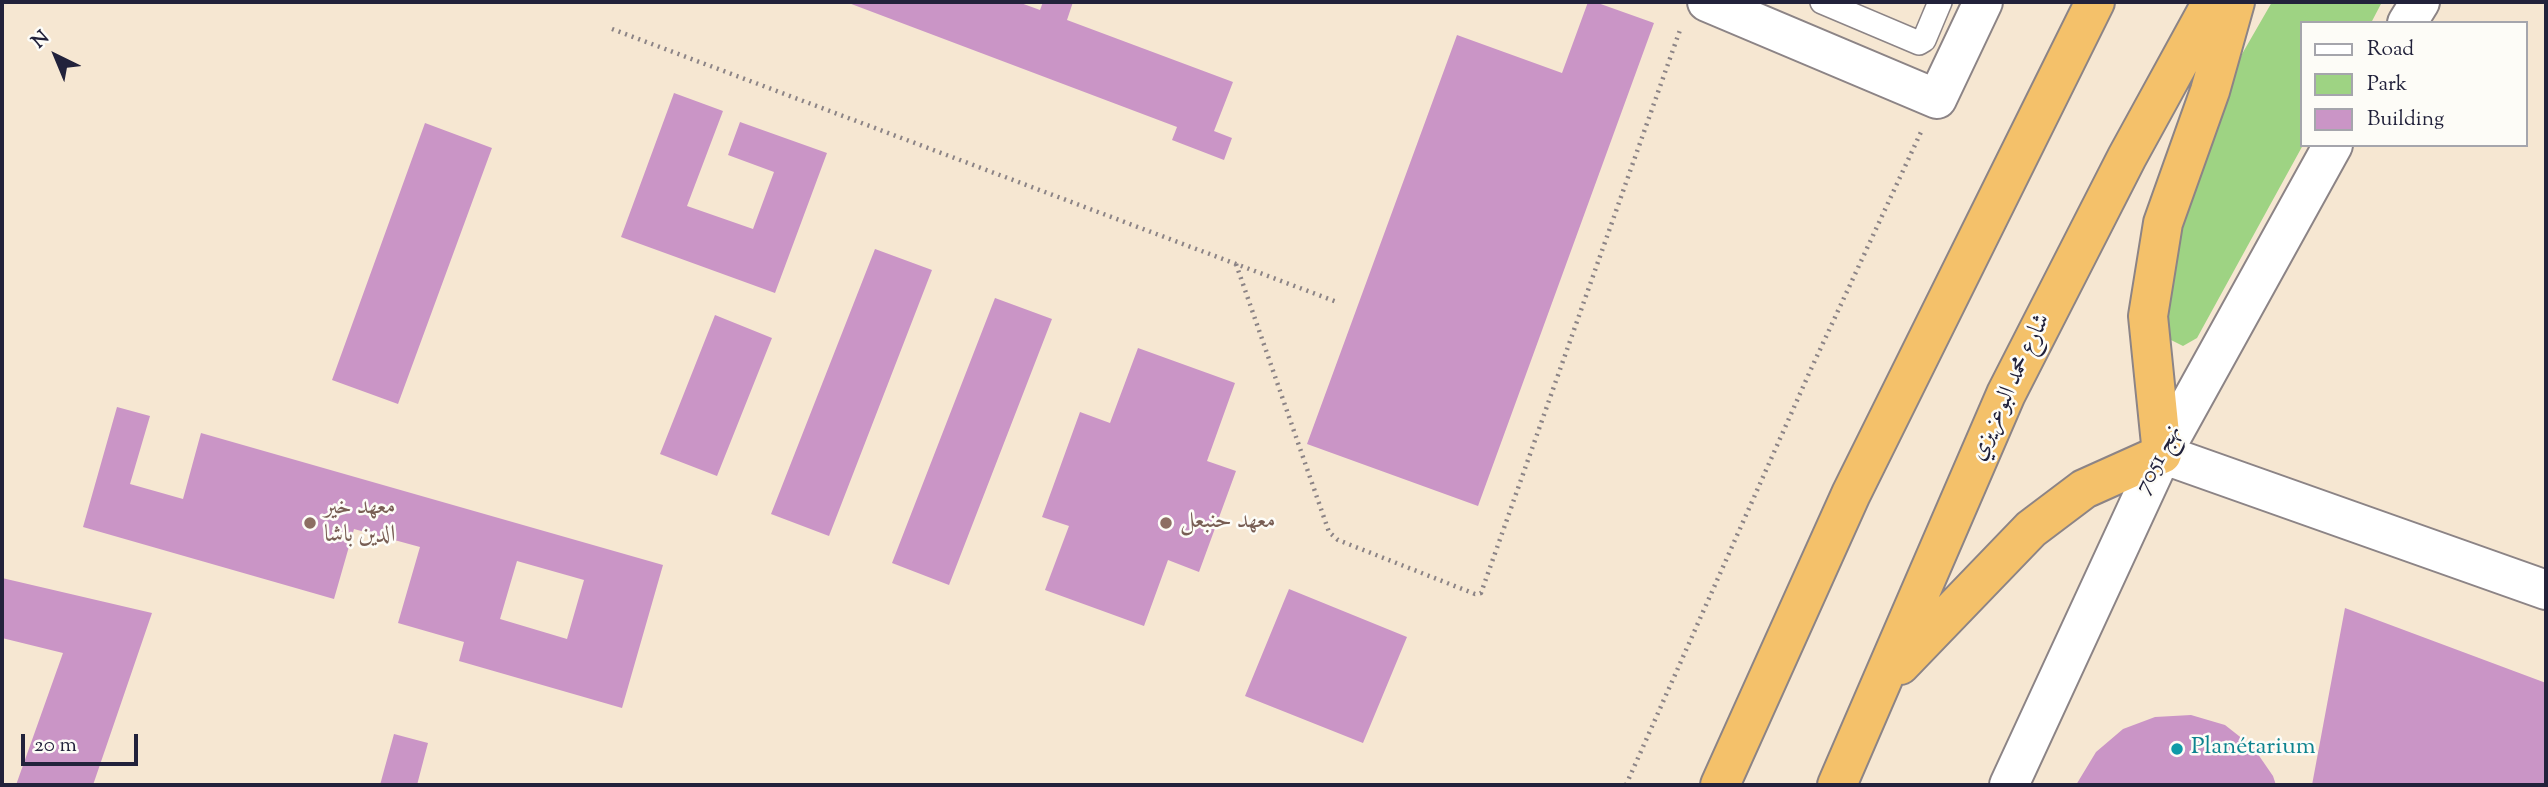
<!DOCTYPE html>
<meta charset="utf-8">
<style>
body{margin:0}
#map{position:relative;width:2548px;height:787px;overflow:hidden;background:#f6e7d2;font-family:"Sorts Mill Goudy",serif}
canvas{display:block}
.frame{position:absolute;inset:0;border:4px solid #22223b;pointer-events:none}
.legend{position:absolute;left:2300px;top:21px;width:228px;height:126px;box-sizing:border-box;background:#fdfcf7;border:2px solid #a5a5ac;margin:0;padding:9px 12px;list-style:none;font-size:21px;color:#22223b}
.legend li{display:flex;align-items:center;gap:14px;height:35px}
.legend b{width:35px;border:2px solid #a5a5ac}
.north{position:absolute;left:21px;top:21px;width:70px;height:70px;-webkit-text-stroke:5px #fdfcf7;paint-order:stroke;rotate:317deg;font-size:19px;font-weight:700;line-height:28px;text-align:center;color:#22223b}
.north::after{content:'';display:block;margin:auto;width:24px;height:32px;background:#22223b;clip-path:polygon(50% 0,100% 100%,50% 72%,0 100%)}
.scale{position:absolute;left:21px;top:734px;width:117px;height:32px;box-sizing:border-box;border:4px solid #22223b;border-top:0;padding-left:9px;font-size:21px;line-height:24px;white-space:nowrap;color:#22223b;-webkit-text-stroke:5px #fdfcf7;paint-order:stroke}
</style>
<div id="map">
<canvas width="2548" height="787"></canvas>
<div class="frame"></div>
<ul class="legend">
<li><b style="height:9px;background:#fff"></b>Road</li>
<li><b style="height:19px;background:#9ed383"></b>Park</li>
<li><b style="height:19px;background:#ca95c6"></b>Building</li>
</ul>
<div class="north">N</div>
<div class="scale">20 m</div>
</div>
<script>
const context = document.querySelector('canvas').getContext('2d');
context.lineJoin = 'round';
function fillPath(path, color) {
  context.fillStyle = color;
  context.fill(path, 'evenodd');
}
function strokePath(path, color, width, dash) {
  context.strokeStyle = color;
  context.lineWidth = width;
  context.lineCap = dash ? 'butt' : 'round';
  context.setLineDash(dash || []);
  context.stroke(path);
}
function drawText(font, color, halo, rows, align = 'center') {
  context.font = font + ' "Sorts Mill Goudy",Amiri,serif';
  context.lineWidth = 5;
  context.setLineDash([]);
  context.textBaseline = 'middle';
  context.strokeStyle = halo;
  context.fillStyle = color;
  for (const [text, x, y, turn = 0] of rows) {
    context.save();
    context.translate(x, y);
    context.rotate((+turn || 0) * Math.PI / 180);
    context.textAlign = isNaN(turn) ? turn : align;
    if (halo) context.strokeText(text, 0, 0);
    context.fillText(text, 0, 0);
    context.restore();
  }
}
fillPath(new Path2D(`
 M2272 2H2382L2371 23H2301V145H2303L2197 338 2183 346 2167 338 2166 285 2186 211 2208 141 2242 54Z`), '#9ed383');
fillPath(new Path2D(`
 M846 2H1018L1040 10 1043 2H1073L1067 20 1233 82 1214 131 1232 138 1224 160 1172 140 1177 127Z
 M1588 2H1595L1654 23 1478 506 1307 444 1457 35 1562 73Z
 M674 93 723 111 687 206 753 229 774 172 728 155 740 122 827 153 775 293 621 237Z
 M425 123 492 148 398 404 332 380Z
 M875 249 932 270 829 536 771 514Z
 M995 298 1052 319 949 585 892 563Z
 M715 315 772 338 717 476 660 454Z
 M1138 348 1235 383 1207 461 1236 471 1199 572 1168 560 1144 626 1045 590 1069 526 1042 517 1080 412 1110 423Z
 M117 407 150 416 130 484 183 499 201 433 663 565 622 708 459 661 464 642 398 623 420 547 354 529 334 599 83 527ZM517 561 584 580 567 639 500 619Z
 M2 578 152 613 93 785H16L63 653 2 638Z
 M1289 589 1407 637 1363 743 1245 696Z
 M2345 608 2546 683V785H2312Z
 M2191 715 2225 725 2253 747 2273 776 2276 785H2076L2096 752 2123 729 2155 717Z
 M394 734 428 743 417 785H380Z`), '#ca95c6');
const service = new Path2D(`
 M1822 2 1919 43 1924 40 1940 2`);
const minor = new Path2D(`
 M1707 2 1937 99 1983 2
 M2407 23 2420 2
 M2162 454 2546 590
 M2009 785 2162 454 2333 145`);
const motorway = new Path2D(`
 M1900 665 2031 529 2084 489 2162 454 2148 316 2163 223 2210 91 2235 2
 M1720 785 1851 494 2095 2
 M1837 785 2006 394 2127 157 2212 2`);
strokePath(service, '#8c8486', 26);
strokePath(minor, '#8c8486', 42);
strokePath(motorway, '#8c8486', 42);
strokePath(new Path2D(`
 M612 29 1337 302
 M1236 264 1329 532 1338 540 1475 594 1481 593 1680 30
 M1626 785 1811 369 1921 132`), '#8c8486', 4.5, [2, 5]);
strokePath(service, '#fff', 23);
strokePath(minor, '#fff', 38);
strokePath(motorway, '#f4c16a', 38);
for (const [x, y, r, color] of [
 [310,523,7,"#8d6e63"],
 [1166,523,7,"#8d6e63"],
 [2177,749,7,"#0f9aa8"]
]) {
  const dot = new Path2D();
  dot.arc(x, y, r, 0, 2 * Math.PI);
  context.fillStyle = color;
  context.fill(dot);
  strokePath(dot, '#fdfcf7', 2.5);
}
drawText('24px', '#22223b', '#fdfcf7', [
 ["شارع محمد البوعزيزي",2012,388,-65],
 ["نهج 7051",2160,460,-63]
]);
drawText('24px', '#785e54', '#fdfcf7', [
 ["معهد خير",324,509],
 ["الدين باشا",324,537],
 ["معهد حنبعل",1180,523]
], 'left');
drawText('24px', '#0d838f', '#fdfcf7', [
 ["Planétarium",2191,749]
], 'left');
</script>
